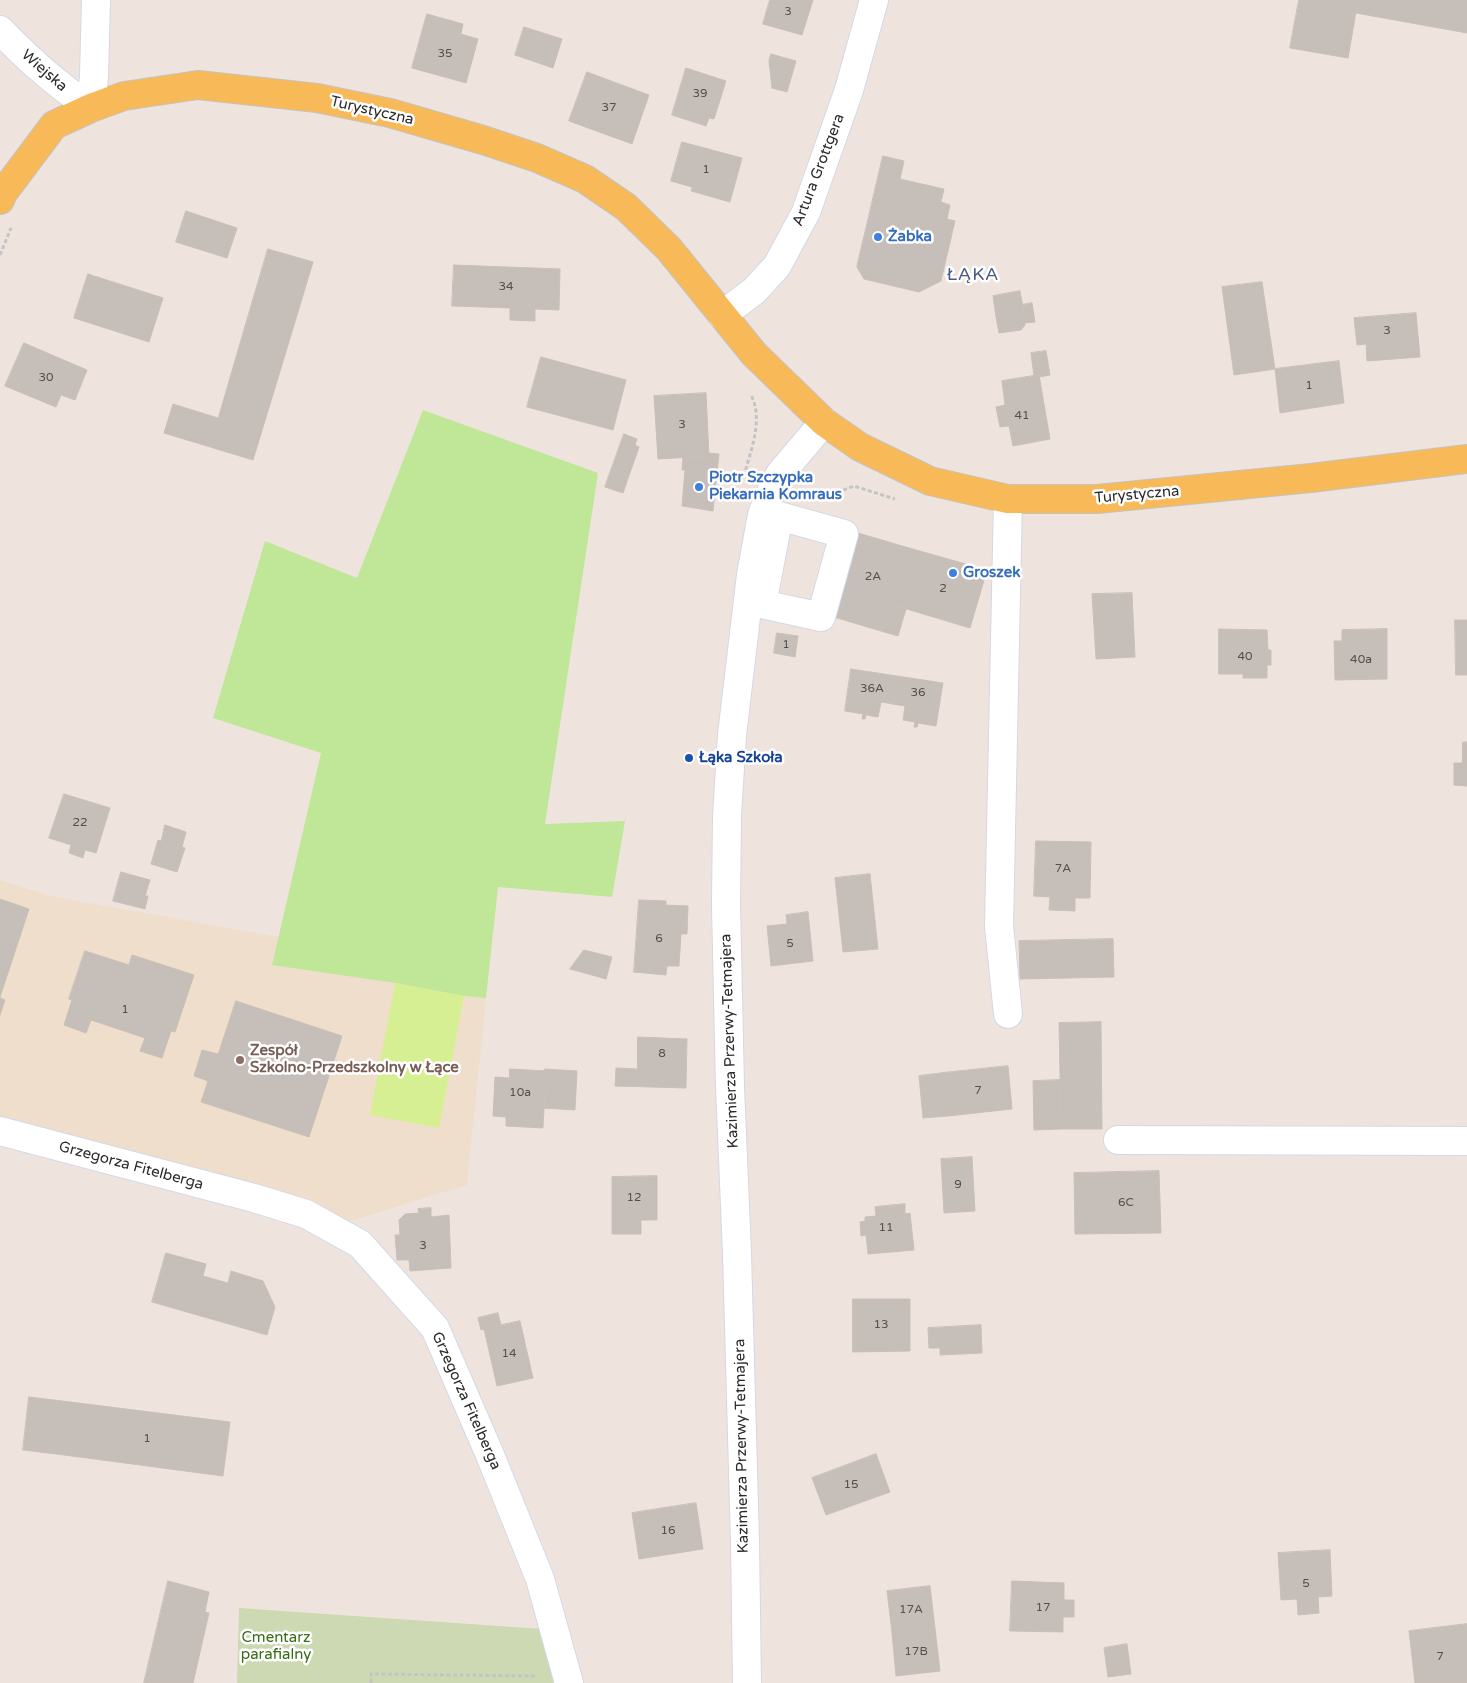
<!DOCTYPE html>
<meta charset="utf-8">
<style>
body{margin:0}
canvas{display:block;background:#eee4dd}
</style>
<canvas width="1467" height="1683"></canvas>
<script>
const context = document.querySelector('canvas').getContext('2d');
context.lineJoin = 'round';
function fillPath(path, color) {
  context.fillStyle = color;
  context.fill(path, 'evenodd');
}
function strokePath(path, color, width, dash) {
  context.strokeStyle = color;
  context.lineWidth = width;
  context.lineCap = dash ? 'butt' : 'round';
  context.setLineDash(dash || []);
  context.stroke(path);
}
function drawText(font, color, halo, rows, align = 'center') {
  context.font = font + ' "Varela Round",sans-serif';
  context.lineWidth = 5;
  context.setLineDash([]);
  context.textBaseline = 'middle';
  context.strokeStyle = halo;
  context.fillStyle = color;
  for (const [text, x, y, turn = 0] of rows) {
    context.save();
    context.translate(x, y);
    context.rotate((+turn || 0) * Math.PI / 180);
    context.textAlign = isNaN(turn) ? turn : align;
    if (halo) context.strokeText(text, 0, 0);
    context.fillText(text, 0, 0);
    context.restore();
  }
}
fillPath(new Path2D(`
 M0 880 51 896 278 937 273 965 395 983 464 996 486 998 467 1185 351 1221 0 1121Z`), '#f0decc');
fillPath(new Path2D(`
 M423 410 598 473 545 824 625 821 612 897 498 887 486 998 464 996 395 983 272 965 321 753 213 718 265 541 357 578Z`), '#bfe797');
fillPath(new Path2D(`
 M239 1608 542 1629 559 1683H237Z`), '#ccd9b3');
fillPath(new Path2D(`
 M395 983 464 996 439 1128 370 1115Z`), '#d6ef92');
const building = new Path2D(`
 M770 0H813L802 35 763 24Z
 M1299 0H1358L1348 58 1290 48Z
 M1358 0H1433L1428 26 1356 13Z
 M1433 0H1467V33L1428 26Z
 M427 14 463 24 461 34 478 39 466 83 412 68Z
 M524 27 562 39 553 68 515 55Z
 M771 54 796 61 787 92 772 88 769 61Z
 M686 68 726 81 714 119 709 118 706 126 672 115Z
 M587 72 649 95 632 144 569 121Z
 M682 142 742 158 730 202 691 191 692 187 671 181Z
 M883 156 904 161 900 179 944 189 941 202 950 205 947 219 955 221 941 281 919 292 864 279 857 267Z
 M186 211 237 228 227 258 176 242Z
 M268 249 313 262 285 355 241 341Z
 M454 265 560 269 559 310 535 309V321L510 320V308L452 306Z
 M88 274 163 298 149 342 74 318Z
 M1262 282 1275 369 1234 375 1222 287Z
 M1020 291 1024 313 996 317 993 296Z
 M1032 303 1035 322 1025 323V325L1021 330 999 333 996 317 1024 313 1022 305Z
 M1416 313 1420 357 1367 361 1366 344 1357 345 1354 318Z
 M241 341 285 355 253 460 164 433 173 404 218 418Z
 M24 343 87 370 75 400 61 395 56 407 5 386Z
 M1046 351 1050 375 1039 377V375L1034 376 1031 353Z
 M541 357 626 380 613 430 527 407Z
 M1339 361 1344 403 1280 413 1275 369Z
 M1039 375 1050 439 1013 446 1009 426 1000 427 996 407 1005 405 1002 381Z
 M706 393 709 456 658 459 654 396Z
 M624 434 637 439 635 445 639 447 623 493 605 487Z
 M709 453 719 454 713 511 682 506 685 470H682L683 458 709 456Z
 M851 531 916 550 900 607 888 604 881 631 827 615Z
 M916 550 987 570 970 628 900 607Z
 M1132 593 1135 657 1096 659 1092 594Z
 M888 604 906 609 898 636 881 631Z
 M1455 620H1467V675H1456Z
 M1219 629 1267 630 1268 650H1271V665H1267V678H1243V674H1219Z
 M1387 629V679L1335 680 1334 641H1342V630Z
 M777 633 798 636 795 657 774 653Z
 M851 669 897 676 893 704 881 702 878 717 866 715 865 719H862L863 714 845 711Z
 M897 676 943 683 936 726 918 723 917 727H914L915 722 903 720 905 706 893 704Z
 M1463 742H1467V786L1454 785V763H1462Z
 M64 794 110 808 96 853 85 850 83 858 69 853 71 845 49 838Z
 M165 825 186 832 182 847 185 848 177 872 151 864 158 840 161 841Z
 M1036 841 1091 842 1090 898H1075V911L1049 910 1050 897 1034 896Z
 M121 872 150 880 145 896H148L145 909 113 901Z
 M870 874 878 949 843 952 835 878Z
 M0 899 29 909 0 997Z
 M639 900 666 901V905L688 906 687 934H681L679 966H667L666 975 634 972Z
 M808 912 813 961 771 966 767 926 787 924 786 915Z
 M1113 939 1114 977 1020 979 1019 941Z
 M584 950 612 957 606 979 570 969Z
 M85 951 129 965 132 955 194 975 175 1032 171 1031 162 1058 140 1051 145 1038 91 1020 86 1033 64 1025 72 1000 69 999Z
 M0 998 5 1000 0 1015Z
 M236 1001 342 1036 309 1137 201 1102 208 1081 194 1076 202 1050 218 1054Z
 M1101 1022 1102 1129H1061L1059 1023Z
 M638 1037 687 1039 686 1088 615 1086 616 1068 637 1069Z
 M1008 1066 1012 1109 948 1116 943 1073Z
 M510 1069 546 1071 543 1128 506 1126V1117L493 1116 495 1077 509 1078Z
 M545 1069 577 1071 575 1110 544 1108 546 1071H544Z
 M943 1073 948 1116 923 1118 919 1076Z
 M1060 1080 1061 1129 1034 1130 1033 1081Z
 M972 1157 975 1211 944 1213 941 1159Z
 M1159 1171 1161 1233 1075 1234 1074 1173Z
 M657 1176V1220H641V1234H612V1177Z
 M905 1204V1214L910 1213 914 1250 868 1254 866 1235 861 1236 860 1222 865 1221V1217L876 1216 875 1207Z
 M431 1208V1217L449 1215 451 1268 410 1271 409 1260H397L395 1235H400L399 1220 405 1214 419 1213 418 1209Z
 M166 1253 206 1264 203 1276 228 1283 231 1271 263 1281 275 1307 267 1335 152 1302Z
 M853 1299H910V1351L853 1352Z
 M498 1313 501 1325 481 1330 478 1318Z
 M520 1321 533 1378 497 1386 484 1329Z
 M981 1325 982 1353 940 1355V1348H929L928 1328Z
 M29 1397 70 1402 64 1455 23 1450Z
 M70 1402 230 1422 223 1476 64 1455Z
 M876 1454 890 1492 826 1515 812 1478Z
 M696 1503 703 1549 639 1559 632 1513Z
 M1330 1550 1332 1596 1318 1597 1319 1613 1298 1615 1297 1599 1281 1600 1278 1553Z
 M168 1581 209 1592 205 1612 209 1613 193 1683H144Z
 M1012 1581 1064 1583V1600H1074V1617H1063V1632L1010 1631Z
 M930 1586 935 1628 892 1633 887 1591Z
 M1467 1624V1683H1415L1409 1631Z
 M935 1628 940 1671 896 1676 892 1633Z
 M1127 1644 1131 1674 1108 1677 1104 1648Z`);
fillPath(building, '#c6beb9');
strokePath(building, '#cac0b6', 1);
const minor = new Path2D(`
 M0 30C30 61 55 83 91 108L94 76 96 0
 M722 315 754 291 777 266 806 212 849 90 874 0
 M779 516 844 534 821 617 762 604Z
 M1008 1014 999 926 1008 499
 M0 1131 254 1198 306 1214 360 1244 435 1328 490 1455 540 1579 569 1683
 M1118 1140 1467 1141
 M747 1683 745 1542 737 1253 730 1087 726 905 727 816 732 735 751 575 762 515 769 496 780 474 824 422`);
const major = new Path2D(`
 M0 200 3 193 54 125 91 108 124 96 198 85 317 98 390 113 483 140 537 158 585 179 626 207 669 249 754 354 824 422 860 447 930 481 1008 499H1097L1311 478 1467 459`);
strokePath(minor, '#d2d9e5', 30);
strokePath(major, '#c4c4c4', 30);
strokePath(new Path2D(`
 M0 255 11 228
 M744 476C750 452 764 420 751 395
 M825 497 854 486 895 499
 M371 1683V1674L537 1676`), '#c4c4c4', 3, [4, 2.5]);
strokePath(minor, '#fff', 28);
strokePath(major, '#f8b958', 28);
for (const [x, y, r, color] of [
 [878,237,5,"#3f7fe0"],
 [699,487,5,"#3f7fe0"],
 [953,573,5,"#3f7fe0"],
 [689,758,5,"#1a4fb4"],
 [240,1060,5,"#8d6e63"]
]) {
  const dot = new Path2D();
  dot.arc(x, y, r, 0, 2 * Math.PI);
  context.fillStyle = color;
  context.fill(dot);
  strokePath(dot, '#fff', 2);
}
drawText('12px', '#52504e', null, [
 ["3",788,12],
 ["35",445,54],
 ["39",700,94],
 ["37",609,108],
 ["1",706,170],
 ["34",506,287],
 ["3",1387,331],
 ["30",46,378],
 ["1",1309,386],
 ["41",1022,416],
 ["3",682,425],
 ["2A",873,577],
 ["2",943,589],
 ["1",786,645],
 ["40",1245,657],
 ["40a",1361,660],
 ["36A",872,689],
 ["36",918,693],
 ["22",80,823],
 ["7A",1063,869],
 ["6",659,939],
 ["5",790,944],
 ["1",125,1010],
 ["8",662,1054],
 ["7",978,1091],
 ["10a",520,1093],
 ["9",958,1185],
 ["12",634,1198],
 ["6C",1126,1203],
 ["11",886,1228],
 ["3",423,1246],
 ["13",881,1325],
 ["14",509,1354],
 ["1",147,1439],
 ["15",851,1485],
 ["16",668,1531],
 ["5",1306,1584],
 ["17",1043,1608],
 ["17A",911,1610],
 ["17B",916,1652],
 ["7",1440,1657]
]);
drawText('15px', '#2b2b2b', '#fff', [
 ["Wiejska",44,71,41],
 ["Turystyczna",372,111,13],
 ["Artura Grottgera",819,170,-69],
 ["Turystyczna",1137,495,-5],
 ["Kazimierza Przerwy-Tetmajera",730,1041,-92],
 ["Grzegorza Fitelberga",131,1166,15],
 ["Grzegorza Fitelberga",466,1401,66],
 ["Kazimierza Przerwy-Tetmajera",742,1446,-91]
]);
drawText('bold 15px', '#366cbe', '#fff', [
 ["Żabka",888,237],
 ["Piotr Szczypka",709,478],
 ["Piekarnia Komraus",709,495],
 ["Groszek",963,573]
], 'left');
drawText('bold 15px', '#164399', '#fff', [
 ["Łąka Szkoła",699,758]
], 'left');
drawText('bold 15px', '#785e54', '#fff', [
 ["Zespół",250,1051],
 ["Szkolno-Przedszkolny w Łące",250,1068]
], 'left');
drawText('15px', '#376d17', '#fff', [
 ["Cmentarz",276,1638],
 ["parafialny",276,1655]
]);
context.letterSpacing = '1px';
drawText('18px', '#495b7f', '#fff', [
 ["ŁĄKA",973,275]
]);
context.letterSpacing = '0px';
</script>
